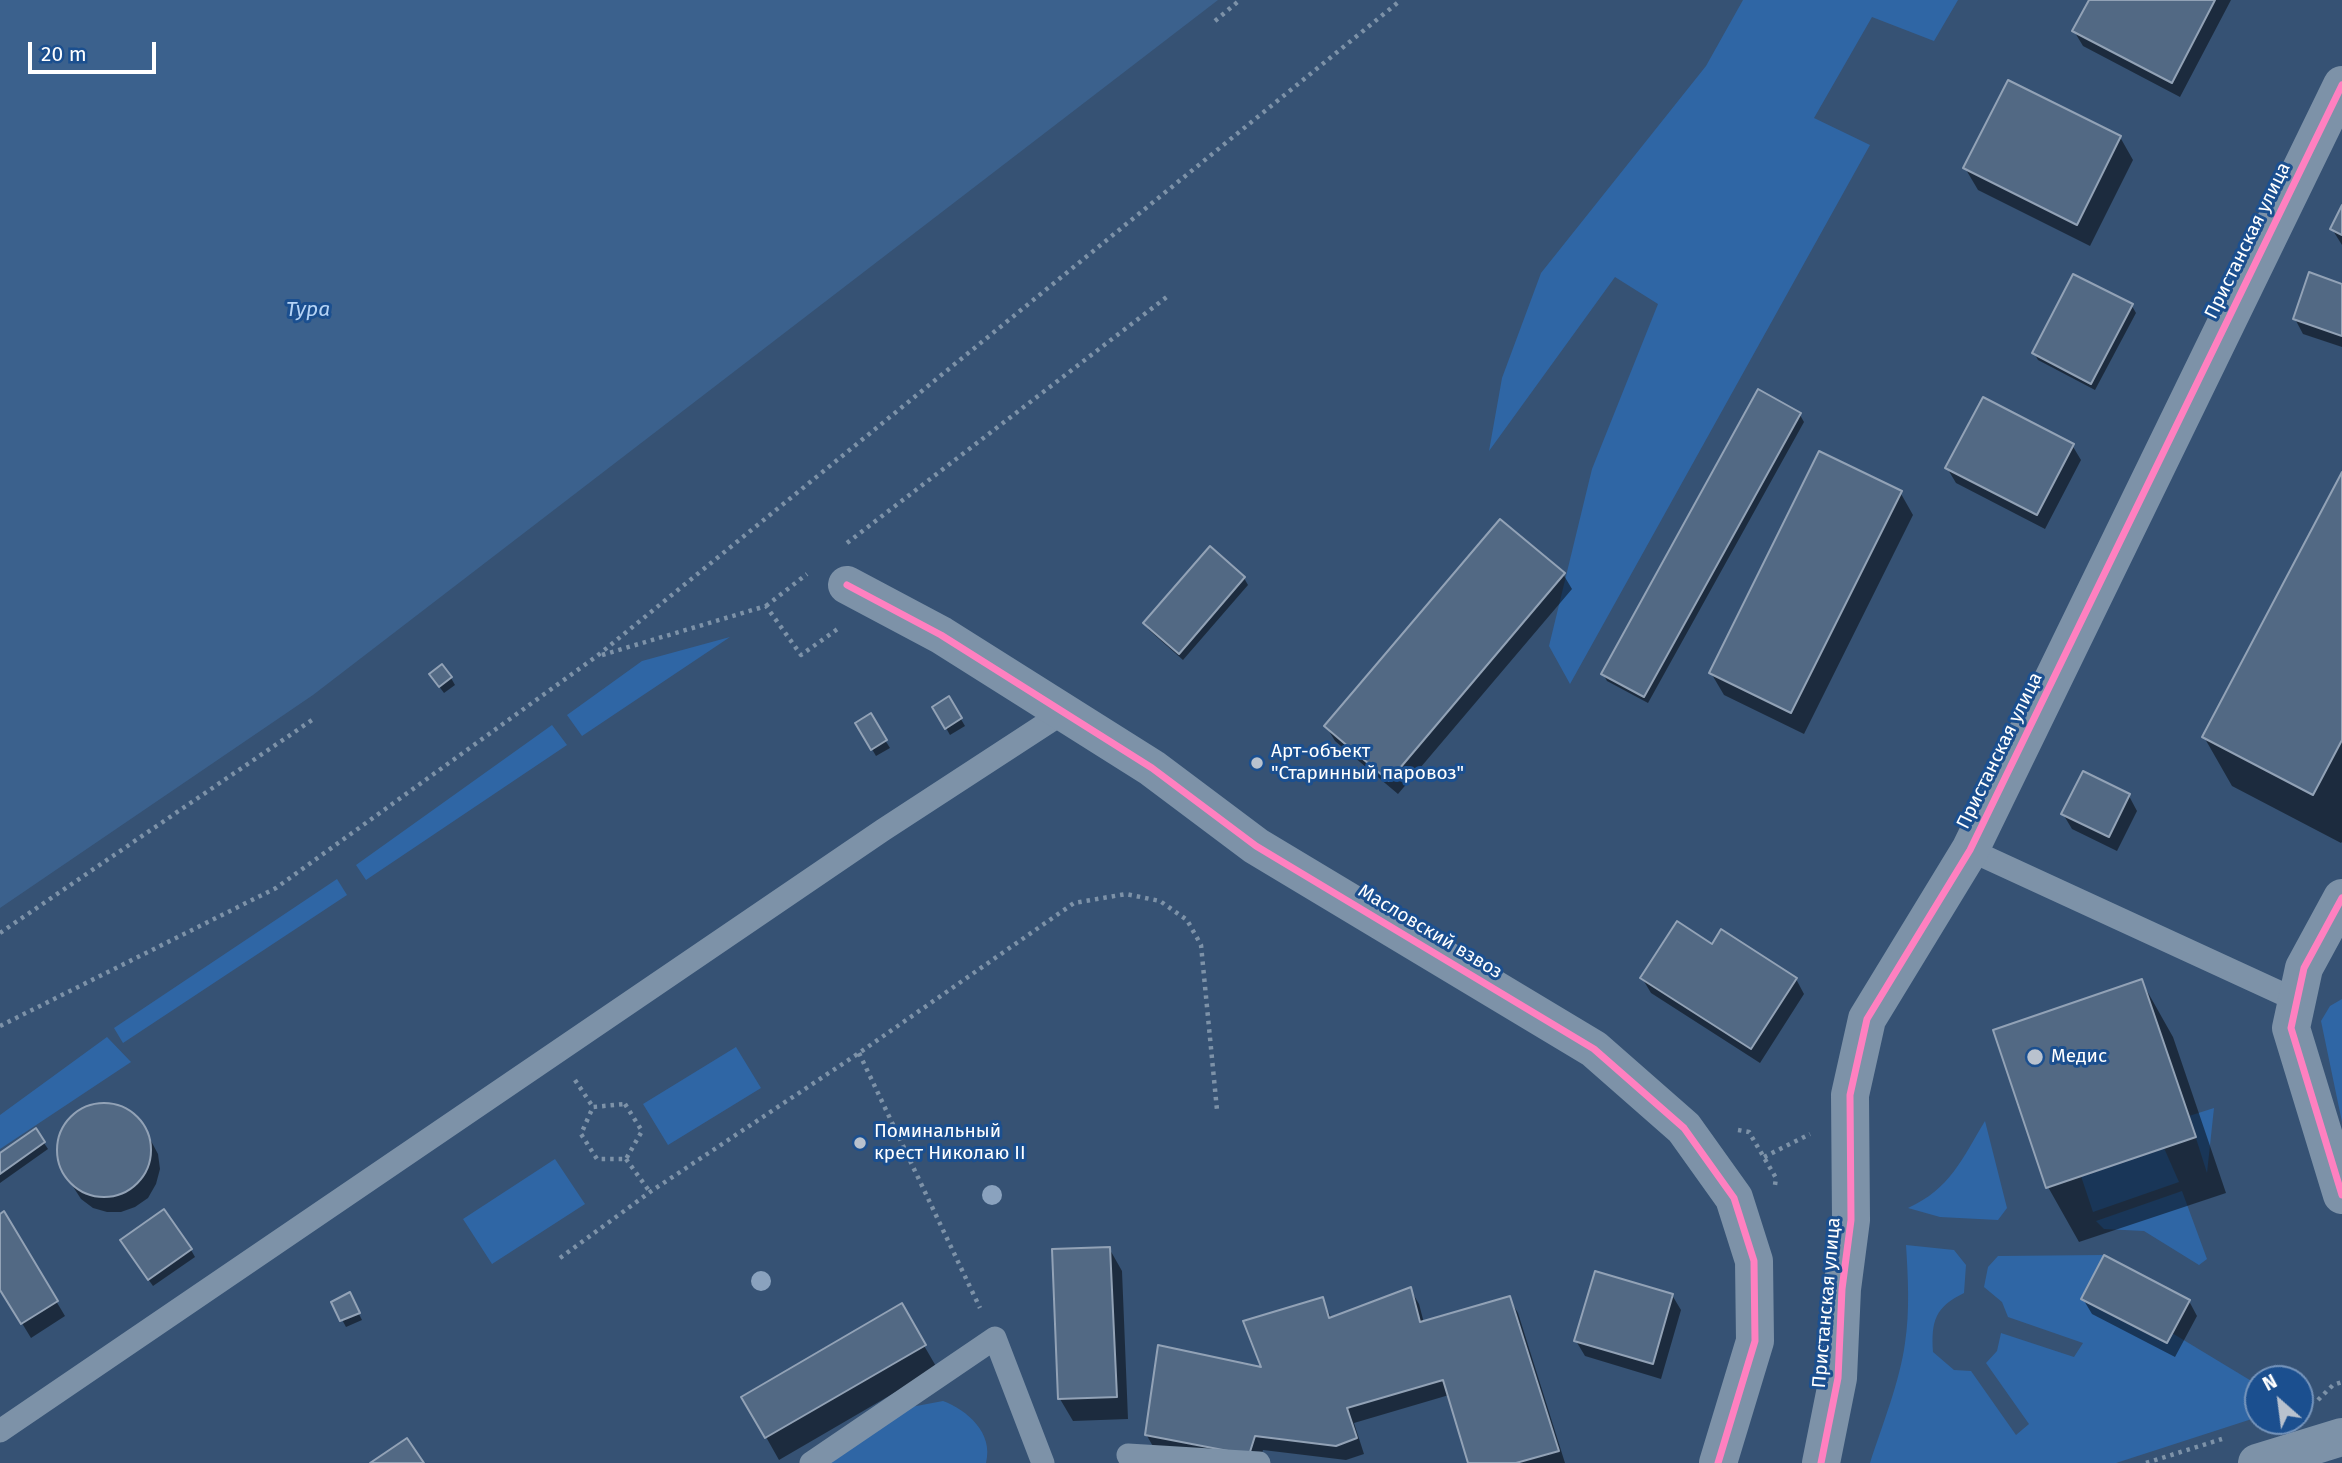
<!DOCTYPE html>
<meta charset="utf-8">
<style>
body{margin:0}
#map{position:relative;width:2342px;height:1463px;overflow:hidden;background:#365274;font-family:"Fira Sans",sans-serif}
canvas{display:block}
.north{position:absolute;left:2244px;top:1365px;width:70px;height:70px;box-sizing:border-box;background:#1b4f8f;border:2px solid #7695bc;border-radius:50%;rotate:332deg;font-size:19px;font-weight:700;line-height:28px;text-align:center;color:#fff}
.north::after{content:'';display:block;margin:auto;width:24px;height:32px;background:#b9c2ce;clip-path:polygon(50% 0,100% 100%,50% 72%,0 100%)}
.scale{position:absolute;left:28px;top:42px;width:128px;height:32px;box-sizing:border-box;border:4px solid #fff;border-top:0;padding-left:9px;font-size:21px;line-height:24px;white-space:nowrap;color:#fff;-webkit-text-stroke:5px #1b4f8f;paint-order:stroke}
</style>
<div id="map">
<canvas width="2342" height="1463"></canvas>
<div class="north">N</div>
<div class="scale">20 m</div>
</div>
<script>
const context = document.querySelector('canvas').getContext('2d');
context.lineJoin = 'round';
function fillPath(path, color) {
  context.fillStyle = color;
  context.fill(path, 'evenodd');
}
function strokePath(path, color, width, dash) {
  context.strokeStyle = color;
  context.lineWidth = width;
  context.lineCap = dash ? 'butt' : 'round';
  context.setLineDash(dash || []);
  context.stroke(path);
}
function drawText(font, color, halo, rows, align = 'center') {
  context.font = font + ' "Fira Sans",sans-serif';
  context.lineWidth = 6;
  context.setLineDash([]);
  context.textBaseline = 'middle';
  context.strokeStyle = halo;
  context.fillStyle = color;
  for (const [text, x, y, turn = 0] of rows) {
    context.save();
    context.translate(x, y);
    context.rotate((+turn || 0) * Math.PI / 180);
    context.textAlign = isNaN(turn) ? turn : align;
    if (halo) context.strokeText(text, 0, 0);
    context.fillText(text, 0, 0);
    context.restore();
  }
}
fillPath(new Path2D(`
 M1743 0H1958L1934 41 1872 17 1814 118 1870 145 1570 684 1549 646 1592 469 1658 304 1615 277 1489 451 1502 378 1541 273 1706 66Z
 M730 637 582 736 567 715 642 661Z
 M552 725 567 745 366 880 356 865Z
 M337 879 347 895 123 1043 114 1028Z
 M2342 999V1122L2321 1021 2330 1006Z
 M107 1037 131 1062 0 1149V1115Z
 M736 1047 761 1088 668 1145 643 1104Z
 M2214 1108 2207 1173 2189 1116Z
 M1985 1121 2007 1208 1998 1220 1940 1217 1908 1208C1950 1189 1962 1159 1985 1121Z
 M2164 1148 2179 1182 2093 1212 2081 1176Z
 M555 1159 585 1204 492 1264 463 1219Z
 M2182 1191 2207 1259 2199 1265 2144 1231 2104 1229 2096 1221Z
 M1906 1245 1954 1250 1966 1265 1964 1293C1935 1307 1931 1321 1933 1352L1954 1370 1971 1371 2016 1435 2029 1424 1986 1363 1997 1351 2001 1333 2074 1357 2083 1343 2008 1317 2002 1302 1984 1287 1988 1267 1998 1256 2104 1255 2082 1299 2166 1343 2172 1333 2258 1385V1417L2116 1463H1870C1882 1426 1900 1381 1905 1343 1910 1311 1908 1277 1906 1245Z
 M943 1401C967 1410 994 1433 986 1463H827L911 1407Z`), '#2f66a5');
fillPath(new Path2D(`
 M0 0H1218L313 695 0 908Z`), '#3b618d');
fillPath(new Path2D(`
 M2090 0H2231L2180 97 2083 46 2074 31Z
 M2120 137 2133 160 2090 246 1978 190 1965 168Z
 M2342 209V245L2332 229Z
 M2342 286V347L2303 334 2295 319Z
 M2132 306 2136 313 2095 390 2038 360 2034 353Z
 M1800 415 1804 422 1648 703 1607 681 1603 674Z
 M2072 445 2081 460 2045 529 1956 483 1947 468Z
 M2342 476V842L2341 843 2232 786 2204 737Z
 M1900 492 1913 515 1804 734 1724 695 1711 673Z
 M1210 548 1244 578 1248 585 1183 660 1149 630 1145 623Z
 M1563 574 1572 589 1398 794 1335 741 1326 726Z
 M451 678 455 685 444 693 435 681Z
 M949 699 965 726 950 735 934 707Z
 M870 716 890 748 876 756 857 724Z
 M2129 796 2137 811 2117 851 2072 829 2063 814Z
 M1713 946 1796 979 1804 994 1760 1063 1651 993 1642 978Z
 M2142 982 2173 1037 2226 1193 2079 1242 2048 1187Z
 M101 1104 117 1106 131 1113 142 1124 158 1154 160 1169 156 1184 148 1198 135 1207 121 1212H107L93 1208 81 1199 63 1171 59 1157V1143L64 1129 72 1117 86 1108Z
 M44 1143 48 1149 0 1183V1156Z
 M4 1214 65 1316 31 1338 0 1287V1216Z
 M126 1248 191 1250 195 1257 153 1286Z
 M1109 1248 1122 1271 1128 1419 1073 1421 1060 1399Z
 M1410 1289 1419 1304 1424 1323 1509 1298 1518 1313 1565 1463H1469L1449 1395 1354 1423 1364 1454 1346 1460 1263 1450 1259 1463 1155 1450 1146 1434 1264 1370 1322 1299 1332 1319Z
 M1672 1295 1681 1310 1661 1379 1585 1356 1576 1341Z
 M2083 1299 2189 1301 2197 1316 2175 1357 2092 1314Z
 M353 1302 362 1320 346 1327 333 1303Z
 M901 1306 937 1368 779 1460 744 1398Z`), '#0007');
const building = new Path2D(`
 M2089 0H2215L2172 83 2072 31Z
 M2008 80 2121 136 2077 225 1963 168Z
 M2342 205V235L2330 229Z
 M2309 272 2342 284V336L2293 319Z
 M2073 274 2133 304 2091 384 2032 353Z
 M1758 389 1801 413 1644 697 1601 674Z
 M1983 397 2074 444 2037 515 1945 468Z
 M1819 451 1902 491 1791 713 1709 673Z
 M2342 472V740L2313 795 2202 737Z
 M1500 519 1565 573 1389 781 1324 726Z
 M1210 546 1245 577 1179 654 1143 623Z
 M442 664 452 677 439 687 429 674Z
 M949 696 962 718 945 729 932 707Z
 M871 713 887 740 871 750 855 723Z
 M2083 771 2130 794 2109 837 2061 814Z
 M1677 921 1712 944 1721 929 1797 978 1751 1049 1640 978Z
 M2142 979 2196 1137 2046 1188 1993 1030Z
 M57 1150a47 47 0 1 1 94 0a47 47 0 1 1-94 0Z
 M36 1128 45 1142 0 1174V1153Z
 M164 1209 192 1249 148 1280 120 1240Z
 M4 1211 58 1301 21 1324 0 1290V1214Z
 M1110 1247 1117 1397 1058 1399 1052 1249Z
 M2104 1255 2190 1300 2167 1343 2081 1299Z
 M1595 1271 1673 1294 1653 1364 1574 1341Z
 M1411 1287 1420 1322 1510 1296 1559 1451 1516 1463H1468L1443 1380 1347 1408 1357 1438 1336 1446 1255 1436 1249 1455 1145 1435 1158 1345 1261 1367 1243 1321 1323 1297 1329 1318Z
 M350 1292 360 1313 340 1321 331 1302Z
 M902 1303 926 1345 765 1438 741 1397Z
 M407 1438 424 1463H370Z`);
fillPath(building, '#526984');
strokePath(building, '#92a2b6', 2);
strokePath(new Path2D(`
 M1215 21 1240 0
 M847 543 1168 296
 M766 606 807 574
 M602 655 766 606 801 655 839 628
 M0 933 315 718
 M0 1026 276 888 597 656 1401 0
 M859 1053 980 1308
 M575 1080 593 1107
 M625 1104 642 1131 626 1159H597L581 1134 593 1107Z
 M1738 1130 1749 1132 1776 1178 1775 1185
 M1764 1157 1810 1134
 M626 1159 650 1192
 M560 1258 650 1192 859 1053 1074 903 1126 894 1160 901 1187 920 1201 945 1217 1110
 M2318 1400 2333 1385 2342 1382
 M2146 1463 2222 1439`), '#7d92a8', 4.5, [3.5, 5]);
strokePath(new Path2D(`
 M1970 850 2296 1000
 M0 1431 883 830 1064 712
 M811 1463 995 1338 1043 1463
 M1132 1463 1128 1455 1259 1463`), '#7d92a8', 23);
strokePath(new Path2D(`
 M847 585 941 635 1152 768 1256 846 1594 1049 1684 1128 1734 1198 1754 1261 1755 1341 1718 1463
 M2342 898 2304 968 2291 1028 2342 1195
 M1821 1463 1838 1378 1842 1289 1851 1220 1850 1095 1867 1019 1970 850 2342 85
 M2257 1463 2342 1437`), '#7d92a8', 38);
strokePath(new Path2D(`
 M847 585 941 635 1152 768 1256 846 1594 1049 1684 1128 1734 1198 1754 1261 1755 1341 1718 1463
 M2342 898 2304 968 2291 1028 2342 1195
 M1821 1463 1838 1378 1842 1289 1851 1220 1850 1095 1867 1019 1970 850 2342 85`), '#ff80c0', 7);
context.fillStyle = '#8aa2be';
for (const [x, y] of [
 [992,1195],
 [761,1281]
]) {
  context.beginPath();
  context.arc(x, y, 10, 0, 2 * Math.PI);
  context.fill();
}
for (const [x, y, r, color] of [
 [1257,763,7,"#b9c2ce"],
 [2035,1057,9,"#b9c2ce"],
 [860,1143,7,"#b9c2ce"]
]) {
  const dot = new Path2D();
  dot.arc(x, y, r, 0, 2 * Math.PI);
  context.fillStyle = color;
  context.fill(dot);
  strokePath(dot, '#1b4f8f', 2.5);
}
drawText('19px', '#fff', '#1b4f8f', [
 ["Пристанская улица",2248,241,-64],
 ["Пристанская улица",2000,751,-64],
 ["Масловский взвоз",1430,932,31],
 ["Пристанская улица",1827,1303,-85]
]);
drawText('19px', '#fff', '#1b4f8f', [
 ["Арт-объект",1271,752],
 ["\"Старинный паровоз\"",1271,774],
 ["Медис",2051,1057],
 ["Поминальный",874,1132],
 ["крест Николаю II",874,1154]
], 'left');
drawText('italic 21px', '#b5d3f5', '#1b4f8f', [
 ["Тура",308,310]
]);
</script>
